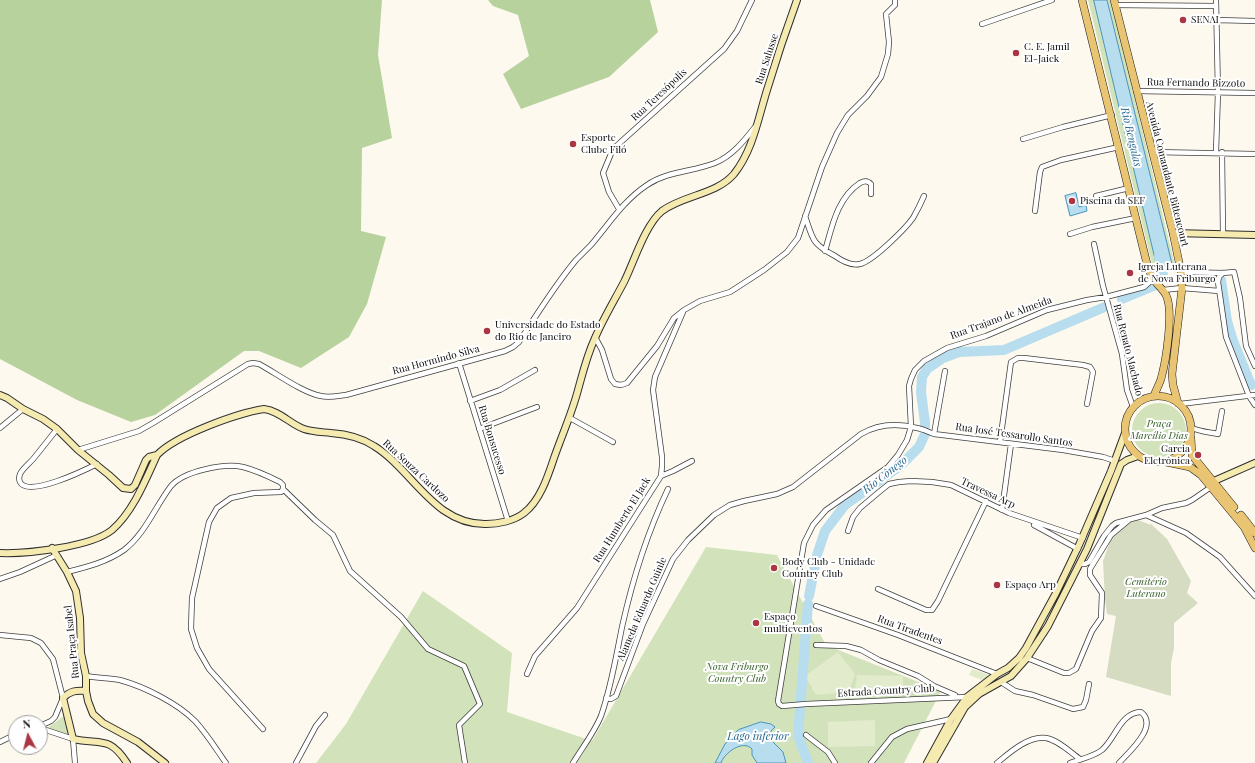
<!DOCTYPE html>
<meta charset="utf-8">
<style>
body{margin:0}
#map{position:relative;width:1255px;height:763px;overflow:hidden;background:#fdf9ee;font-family:"Playfair Display",serif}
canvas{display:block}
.north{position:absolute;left:8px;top:715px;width:40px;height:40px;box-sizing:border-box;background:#fff;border:1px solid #9e9e9e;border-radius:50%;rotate:353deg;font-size:11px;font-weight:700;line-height:16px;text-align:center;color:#0c0c0c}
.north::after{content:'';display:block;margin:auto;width:14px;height:18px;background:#ab3542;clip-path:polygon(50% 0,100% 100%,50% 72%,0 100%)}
</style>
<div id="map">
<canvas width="1255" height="763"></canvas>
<div class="north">N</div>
</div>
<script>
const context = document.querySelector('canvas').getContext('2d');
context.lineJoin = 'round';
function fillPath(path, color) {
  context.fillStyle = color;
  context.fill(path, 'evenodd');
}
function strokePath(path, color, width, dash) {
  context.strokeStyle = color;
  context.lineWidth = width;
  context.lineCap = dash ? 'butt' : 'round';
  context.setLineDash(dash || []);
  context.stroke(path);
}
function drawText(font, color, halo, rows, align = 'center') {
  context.font = font + ' "Playfair Display",serif';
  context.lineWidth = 4;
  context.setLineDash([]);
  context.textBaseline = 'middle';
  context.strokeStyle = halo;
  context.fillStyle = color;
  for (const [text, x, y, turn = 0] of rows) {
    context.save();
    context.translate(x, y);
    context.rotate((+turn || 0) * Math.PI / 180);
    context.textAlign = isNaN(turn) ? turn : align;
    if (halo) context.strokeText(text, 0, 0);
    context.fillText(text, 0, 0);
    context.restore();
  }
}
fillPath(new Path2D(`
 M1088 0H1111L1176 270 1156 274 1153 268Z
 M1132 430a27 27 0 1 1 54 0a27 27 0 1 1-54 0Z
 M706 547 777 555 826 645 941 691 904 763H316L346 724 423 591 512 653 507 712 592 741Z
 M65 715 68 734 46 729Z`), '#d2e3bb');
fillPath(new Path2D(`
 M0 0H382L378 55 392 138 362 148 361 231 386 237 367 304 349 337 301 368 259 351H244L155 415 131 422 77 400 0 359Z
 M488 0H650L658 32 609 77 521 109 503 74 529 56 518 15 493 6Z`), '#b8d29d');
fillPath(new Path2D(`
 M1138 520 1151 525 1150 523 1167 539 1191 581 1187 593 1198 603 1174 623V648L1171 663V696L1106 677 1116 616 1107 614 1105 599 1103 561 1111 539 1125 523Z`), '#d5dcc1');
fillPath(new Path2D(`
 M838 652 855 674 849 692 816 695 805 676Z
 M972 669 990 675 982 680 969 675Z
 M857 675 903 676V694L854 696Z
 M875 720V746L828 747V722Z`), '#e2ebcc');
const water = new Path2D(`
 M1094 0H1107L1173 268 1158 270Z
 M1076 193 1079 207 1086 205 1087 211 1070 216 1065 196Z
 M761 722 771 724 775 727 771 731V740L783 752 786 763H757L752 755V749C743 739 724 753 721 763H715L725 744 738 730Z`);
fillPath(water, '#b8ddee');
strokePath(water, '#4895bc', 1);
strokePath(new Path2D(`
 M1159 257 1163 275
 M1185 279 1198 278
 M1221 280 1227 321 1233 341 1251 385
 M1122 299 1156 285
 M809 596 817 555 825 531 845 505 900 466 919 447 925 434V423L921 392 922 377 927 369 943 358 959 352 1004 350 1107 306
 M808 604 798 736 808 763`), '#b8ddee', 10);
const street = new Path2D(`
 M1115 5 1216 6
 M1216 20 1255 21
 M982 24 1052 0
 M1136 91 1255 93
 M1023 139 1063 127 1112 115
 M1152 152 1255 154
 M1216 152 1218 92 1216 0
 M1222 152 1223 234
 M1096 196 1129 188
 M619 209 609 192 603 173 613 149 724 49 737 31 752 0
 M1035 211 1040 172 1042 167 1061 160 1119 147
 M805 216C813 240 812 244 835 256 842 261 851 266 860 264 873 261 905 229 913 218 917 211 921 203 924 196
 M1070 234 1092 227 1136 218
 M1094 244 1103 286 1122 354 1127 390 1133 407
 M825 251C832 227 837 198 860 183 864 181 867 180 871 184V194
 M1181 272 1223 273 1234 272 1240 298 1246 346 1255 366
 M1223 273 1219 277 1218 282 1226 337 1249 396 1255 405
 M1163 290 1182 288 1219 291
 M595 337 602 350 611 379 615 384 621 385 627 383 657 346 674 318 684 310 700 301 730 292 764 270 787 252 798 238 822 167 837 133 848 115 867 96 881 77 888 54 889 42 886 14 895 5V0
 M459 363 508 521
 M470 401 500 390 535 370
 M1180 404 1255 395
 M570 418 613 442
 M0 428 23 409
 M1192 428C1201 432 1209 432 1218 434L1222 411
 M57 429C50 438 42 448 34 458 30 463 23 468 20 474 19 477 19 480 20 482 28 498 85 470 97 464
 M479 429 537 407
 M934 434 945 371
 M1000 442 1011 362 1018 358H1024L1083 365 1090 367 1093 372 1087 404
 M78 450 139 431 153 423 248 364 253 363 259 364C276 373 303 393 321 396 329 398 337 396 346 395L505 351 513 347 519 342C537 314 555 285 576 260 581 255 586 250 591 245 609 224 623 201 647 185 668 171 692 172 715 163 732 156 744 141 755 127
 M661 476 673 471 692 461
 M283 489 315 520 333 535 350 571 401 617 428 649 464 666 480 704 459 725 465 763
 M1002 510 1011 444
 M1146 515 1186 533 1220 557 1255 596
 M1034 525 1078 549
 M848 531 853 517 860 508 879 492 889 484 899 482 911 481 932 482 951 485 1009 513 1083 538
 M1080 564H1085L1089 562 1104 536 1112 526 1116 523 1146 515 1162 508 1186 503 1192 500 1211 487
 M67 572C87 567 107 562 124 550 145 534 155 507 171 486 184 471 224 463 243 467 255 470 268 476 280 482L283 485V489L281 492 254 493 231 498 217 508 209 522 192 598 191 629 197 648 209 669 263 729
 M0 579 20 572 57 555
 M878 589 926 610H932L938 601 986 501
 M816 606 898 635 997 674
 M0 635 31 638 41 643 53 659 63 698 55 717 51 721 40 726
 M816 645 846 646 861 650 879 660 918 676 934 686 955 695
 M1027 658 1064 673H1069L1076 669 1092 631 1101 618 1102 593 1090 575V569L1111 535 1129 520
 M527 674 535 656 577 608 661 476 662 466V457L653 390 655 377 683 312
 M86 676C97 678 109 678 120 680 145 687 177 703 195 721 207 734 216 749 226 763
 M1001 682 1015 691 1033 695 1073 709 1083 707 1086 700 1089 684
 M967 697 806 704 782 706 779 704 778 701 804 543 813 525 826 510 888 467 898 455 907 440 911 427 909 386 911 379 915 370 924 361 947 348 986 336 1047 310 1087 300 1106 297 1144 287 1153 279
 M606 698 611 699 616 696 643 624 673 559 688 540 714 515 730 505 744 501 777 494 793 487 861 434C878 424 898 423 917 428 923 429 928 432 934 434L1063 450 1103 457 1115 461
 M40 728 73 739 75 763
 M806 735 828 752 835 763
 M0 742 16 734
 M296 763 316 726 325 715
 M573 763C582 748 594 733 601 716 611 688 616 657 622 627 632 582 648 531 668 489
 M871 763 892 737 907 729 951 719
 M997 763C1009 753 1029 735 1046 738 1058 740 1070 752 1080 759
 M1070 763C1080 759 1093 757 1102 750 1115 739 1121 712 1141 712 1159 726 1129 752 1119 763`);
const secondary = new Path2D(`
 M1173 233 1255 235
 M0 395 7 398 23 409 43 419 57 429 78 450 109 475 123 488 131 489 135 485 146 460 149 457 157 455
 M1214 481 1255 463
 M52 548 67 572 76 591 80 618 81 653 86 676V691L88 701 93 714 103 723 138 742 165 763
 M0 553C27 554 91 547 112 530 133 512 146 479 157 455 176 435 238 413 264 409 280 411 290 424 304 429 313 432 322 432 331 433 345 434 362 438 374 446 413 470 434 525 486 524 498 524 514 521 524 513 540 501 548 476 554 458 562 435 572 413 578 390 583 372 587 355 595 338 603 319 614 301 624 282 634 262 645 225 662 211 683 195 716 195 734 174 753 150 758 119 767 90 776 60 786 30 797 0
 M86 691C76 690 70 691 63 698L73 739C100 745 109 735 127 763
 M927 763 951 719 967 697 997 674 1008 668 1019 658 1026 648 1056 593 1079 545 1111 471 1125 433
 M933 763 965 707 979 694 1011 676 1027 658 1048 626 1087 549 1121 464 1127 460 1138 456`);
const primary = new Path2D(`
 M1082 0 1147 264C1149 269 1150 274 1153 278 1156 284 1163 289 1166 295 1174 311 1166 361 1161 379 1159 385 1156 390 1154 396
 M1114 0 1173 233 1181 272 1182 288 1172 374 1173 385 1178 403
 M1125 429a33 33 0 1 1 66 0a33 33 0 1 1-66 0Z
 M1191 438 1192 455 1195 459 1234 507
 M1166 462 1190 467 1201 475 1244 527 1255 548
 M1241 515 1255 533`);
strokePath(street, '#3f3f3f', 6);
strokePath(secondary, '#2e2e2e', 8);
strokePath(primary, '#1d1d1d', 8);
strokePath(street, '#fff', 4.5);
strokePath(secondary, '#f5eab0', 6);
strokePath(primary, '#e8c473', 7);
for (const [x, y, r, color] of [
 [1183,20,4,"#ab3542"],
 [1016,53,4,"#ab3542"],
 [573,144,4,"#ab3542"],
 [1072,201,4,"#ab3542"],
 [1130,273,4,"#ab3542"],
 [487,331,4,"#ab3542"],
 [1198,455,4,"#ab3542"],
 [774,568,4,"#ab3542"],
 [997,585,4,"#ab3542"],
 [756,623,4,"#ab3542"]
]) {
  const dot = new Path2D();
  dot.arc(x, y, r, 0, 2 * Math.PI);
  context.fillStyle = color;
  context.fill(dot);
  strokePath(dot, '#fff', 1.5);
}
drawText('10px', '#0c0c0c', '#fff', [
 ["SENAI",1191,20],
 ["C. E. Jamil",1024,47],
 ["El-Jaick",1024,59],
 ["Esporte",581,138],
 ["Clube Filó",581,150],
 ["Piscina da SEF",1080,201],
 ["Igreja Luterana",1138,267],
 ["de Nova Friburgo",1138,279],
 ["Universidade do Estado",495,325],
 ["do Rio de Janeiro",495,337],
 ["Garcia",1190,449,"right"],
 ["Eletrônica",1190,461,"right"],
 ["Body Club - Unidade",782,562],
 ["Country Club",782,574],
 ["Espaço Arp",1005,585],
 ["Espaço",764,617],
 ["multieventos",764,629]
], 'left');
drawText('10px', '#0c0c0c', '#fff', [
 ["Rua Salusse",767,59,-72],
 ["Rua Fernando Bizzoto",1196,83,1],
 ["Rua Teresópolis",659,95,-43],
 ["Avenida Comandante Bittencourt",1167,174,76],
 ["Rua Trajano de Almeida",1001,318,-20],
 ["Rua Renato Machado",1128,350,76],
 ["Rua Hormindo Silva",436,360,-15],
 ["Rua José Tessarollo Santos",1014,435,8],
 ["Rua Bonsucesso",492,440,73],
 ["Rua Souza Cardozo",416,471,43],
 ["Travessa Arp",988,493,25],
 ["Rua Humberto El Jack",622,520,-58],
 ["Alameda Eduardo Guinle",642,609,-67],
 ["Rua Tiradentes",910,630,20],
 ["Rua Praça Isabel",72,642,-96],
 ["Estrada Country Club",886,691,-3]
]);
drawText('italic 10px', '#335c25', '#fff', [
 ["Praça",1159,424],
 ["Marcílio Dias",1159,436],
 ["Cemitério",1146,582],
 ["Luterano",1146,594],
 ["Nova Friburgo",737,667],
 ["Country Club",737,679]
]);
drawText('italic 11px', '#25668e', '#fff', [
 ["Rio Bengalas",1131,137,77],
 ["Rio Cônego",885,475,-38],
 ["Lago inferior",758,737]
]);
</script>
